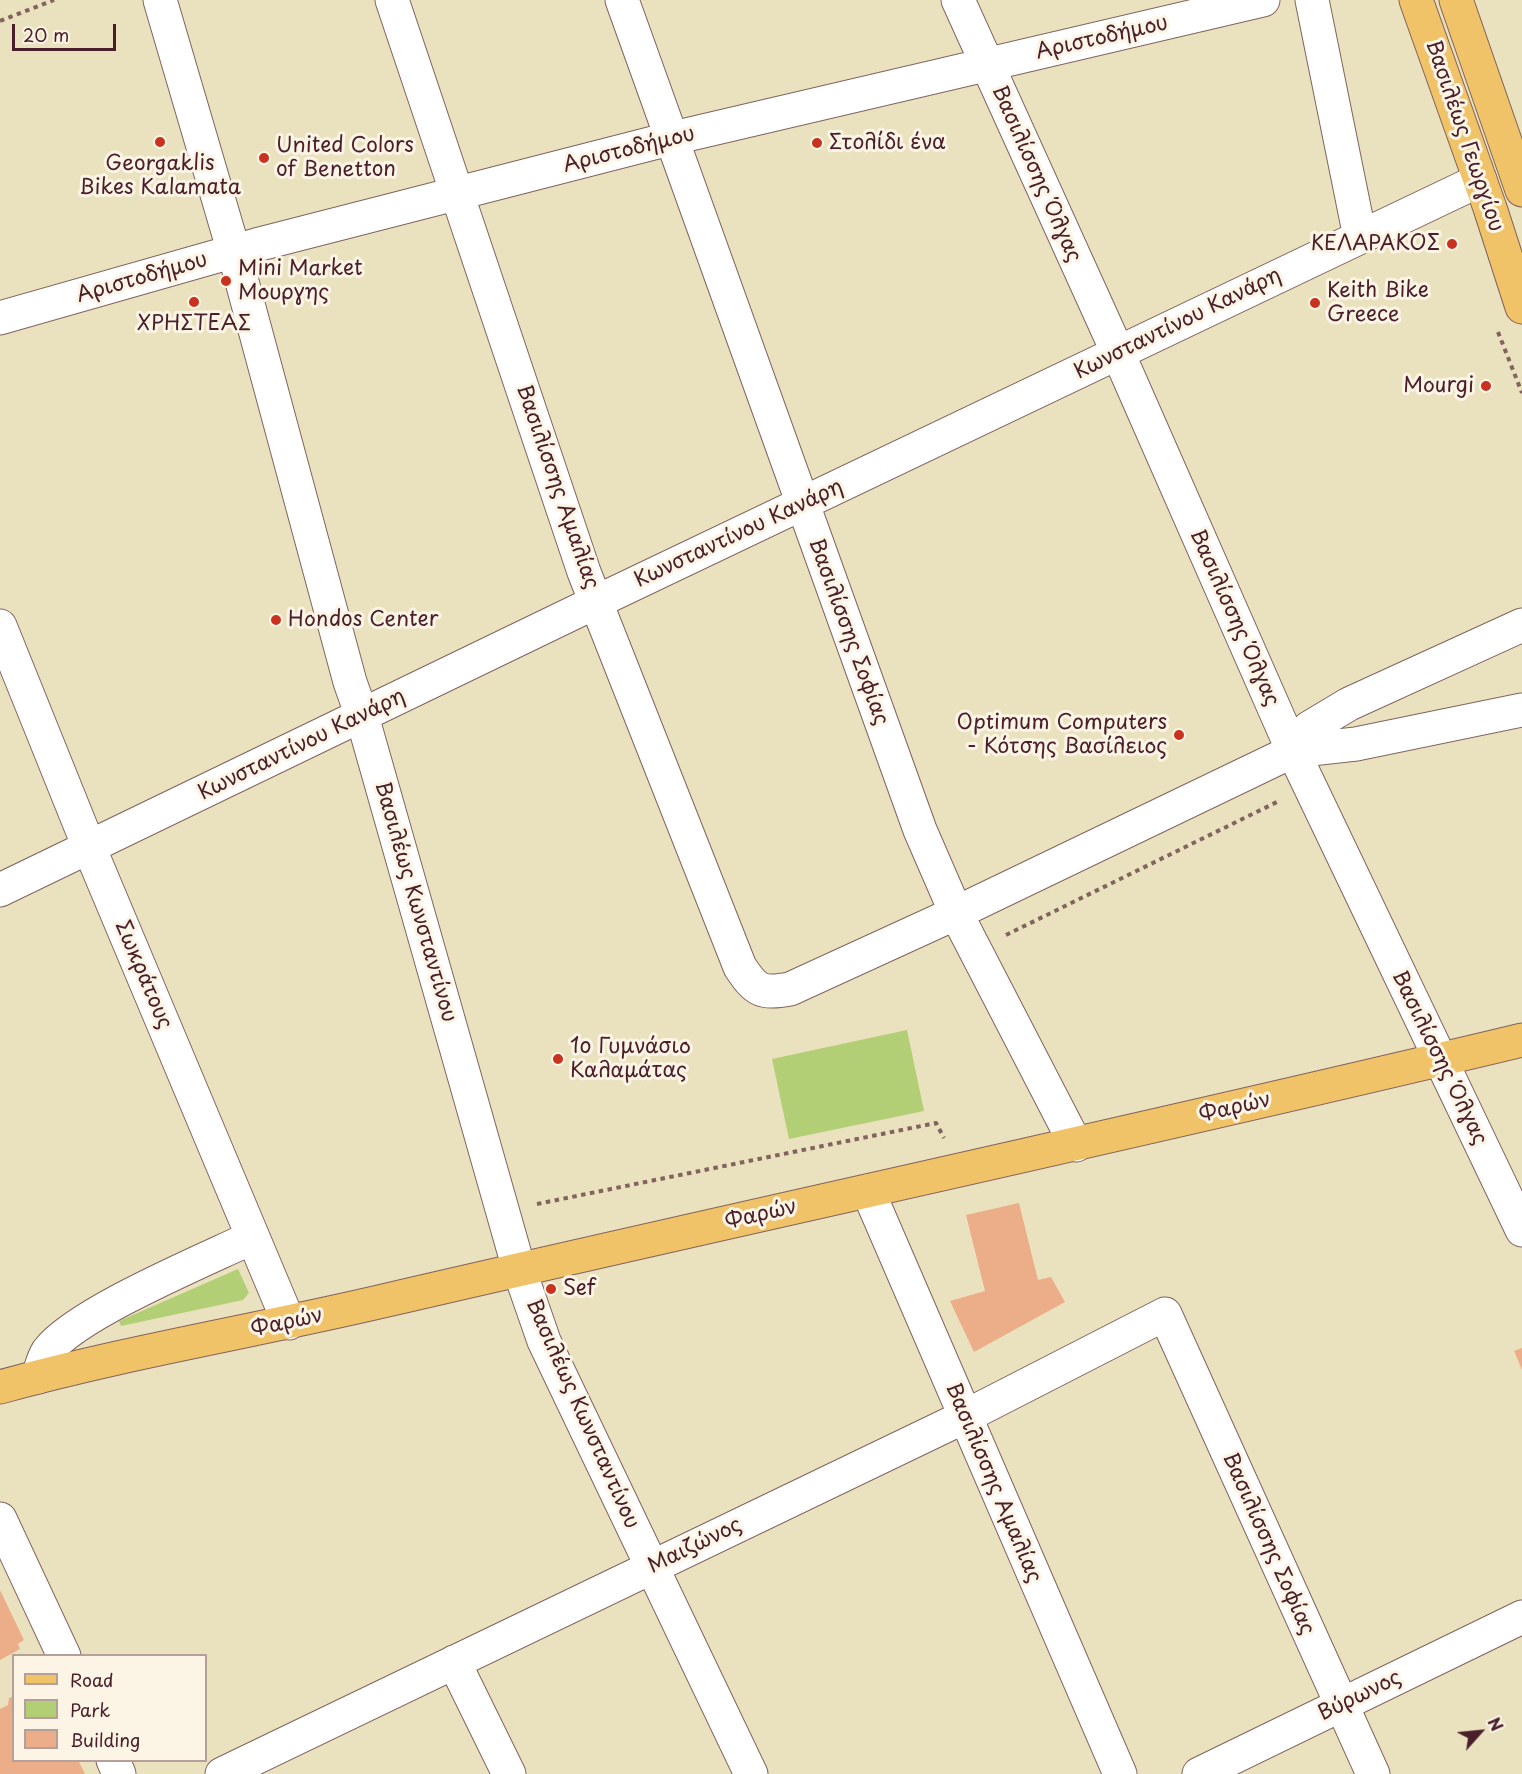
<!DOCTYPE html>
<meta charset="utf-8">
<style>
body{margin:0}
#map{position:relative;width:1522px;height:1774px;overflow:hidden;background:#eae1be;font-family:"Playpen Sans",sans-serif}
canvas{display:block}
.legend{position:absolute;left:12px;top:1654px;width:195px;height:108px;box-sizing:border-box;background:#fcf5e5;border:2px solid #b59f9b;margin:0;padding:8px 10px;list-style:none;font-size:18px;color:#4a1f2b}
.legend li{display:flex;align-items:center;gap:12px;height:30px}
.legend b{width:30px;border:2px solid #b59f9b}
.north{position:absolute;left:1450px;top:1702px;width:60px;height:60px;-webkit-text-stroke:4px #fcf5e5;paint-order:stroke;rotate:63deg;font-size:16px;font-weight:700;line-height:24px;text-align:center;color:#4a1f2b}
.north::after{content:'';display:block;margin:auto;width:21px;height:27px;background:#4a1f2b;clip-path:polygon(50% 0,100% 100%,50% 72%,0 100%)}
.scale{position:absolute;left:12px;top:24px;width:104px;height:27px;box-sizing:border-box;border:3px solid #4a1f2b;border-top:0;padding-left:8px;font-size:18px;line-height:21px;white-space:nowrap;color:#4a1f2b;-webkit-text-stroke:4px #fcf5e5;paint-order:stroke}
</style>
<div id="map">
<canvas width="1522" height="1774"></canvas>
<ul class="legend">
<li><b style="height:8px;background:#f0c369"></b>Road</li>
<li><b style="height:16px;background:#b3cf76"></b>Park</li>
<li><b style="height:16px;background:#ecae88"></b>Building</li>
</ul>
<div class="north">N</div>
<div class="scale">20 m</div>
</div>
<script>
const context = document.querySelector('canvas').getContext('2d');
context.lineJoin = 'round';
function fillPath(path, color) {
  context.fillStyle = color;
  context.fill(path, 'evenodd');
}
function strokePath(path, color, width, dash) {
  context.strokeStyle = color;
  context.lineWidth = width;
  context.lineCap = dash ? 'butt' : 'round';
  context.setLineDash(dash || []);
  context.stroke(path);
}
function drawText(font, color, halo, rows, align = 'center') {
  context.font = font + ' "Playpen Sans",sans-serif';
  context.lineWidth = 6;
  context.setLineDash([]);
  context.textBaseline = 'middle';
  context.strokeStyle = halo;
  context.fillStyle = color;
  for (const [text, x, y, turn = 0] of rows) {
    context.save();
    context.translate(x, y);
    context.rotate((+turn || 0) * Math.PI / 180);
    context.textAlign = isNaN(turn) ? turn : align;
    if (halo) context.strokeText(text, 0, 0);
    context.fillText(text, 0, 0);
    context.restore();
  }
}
fillPath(new Path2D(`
 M907 1030 924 1111 789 1139 772 1059Z
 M238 1269 249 1293 243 1300 121 1326 119 1321Z`), '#b3cf76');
fillPath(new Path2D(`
 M1019 1203 1038 1280 1051 1277 1065 1302 974 1352 950 1301 985 1291 966 1215Z
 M1522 1348V1370L1514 1351Z
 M0 1590 24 1640 18 1644 20 1649 0 1660Z
 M14 1696V1760H78L85 1774H0V1709L8 1705 9 1698Z`), '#ecae88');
const minor = new Path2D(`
 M160 0 234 252 350 682 362 716 519 1269 544 1341 751 1774
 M392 0 584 572 740 967C756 991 761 994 790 989L956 913 1293 751 1356 744 1522 710
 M622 0 920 830 956 913 1076 1145
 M958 0 1118 353 1293 751 1522 1230
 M1312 0 1360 237
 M0 318 256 245 669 139 1263 0
 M0 626 89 847 289 1323
 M1293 751 1309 728 1349 704 1522 625
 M0 890 596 602 1480 180
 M868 1191 1120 1774
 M38 1377C41 1368 43 1358 48 1351 77 1313 205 1260 253 1237
 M0 1519 64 1656
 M454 1662 509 1774
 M113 1760 119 1774
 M222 1774 964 1417 1165 1314 1373 1774
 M1199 1774 1522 1617`);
const major = new Path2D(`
 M1416 0 1490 208 1522 307
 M1456 0 1522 190
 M0 1387C126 1352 255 1331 383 1301 762 1213 1143 1131 1522 1040`);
strokePath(minor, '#82635e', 35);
strokePath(major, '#82635e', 35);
strokePath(new Path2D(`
 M0 21 54 0
 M1498 332 1522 393
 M1006 935 1279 801
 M537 1204 936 1123 944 1138`), '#82635e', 4, [4.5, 4.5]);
strokePath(minor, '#fff', 33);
strokePath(major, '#f0c369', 33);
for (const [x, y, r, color] of [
 [160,142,6,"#c8321e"],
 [817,143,6,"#c8321e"],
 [264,158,6,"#c8321e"],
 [1452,244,6,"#c8321e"],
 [226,281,6,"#c8321e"],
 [194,302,6,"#c8321e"],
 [1315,303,6,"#c8321e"],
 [1486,386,6,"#c8321e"],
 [276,620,6,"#c8321e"],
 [1179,735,6,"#c8321e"],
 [558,1059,6,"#c8321e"],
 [551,1289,6,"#c8321e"]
]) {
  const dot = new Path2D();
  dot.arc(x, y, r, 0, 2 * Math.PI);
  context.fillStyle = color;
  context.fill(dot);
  strokePath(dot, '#fcf5e5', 2);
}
drawText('21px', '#4a1f2b', '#fcf5e5', [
 ["Αριστοδήμου",1102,38,-13],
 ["Βασιλέως Γεωργίου",1464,136,71],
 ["Αριστοδήμου",629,150,-14],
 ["Βασιλίσσης Όλγας",1036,174,66],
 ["Αριστοδήμου",142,278,-16],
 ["Κωνσταντίνου Κανάρη",1178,324,-26],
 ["Βασιλίσσης Αμαλίας",557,487,71],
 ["Κωνσταντίνου Κανάρη",739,534,-25],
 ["Βασιλίσσης Όλγας",1234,618,66],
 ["Βασιλίσσης Σοφίας",848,632,70],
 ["Κωνσταντίνου Κανάρη",302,745,-26],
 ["Βασιλέως Κωνσταντίνου",415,902,74],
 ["Σωκράτους",143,975,67],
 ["Βασιλίσσης Όλγας",1439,1058,64],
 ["Φαρών",1235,1108,-13],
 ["Φαρών",761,1215,-13],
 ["Φαρών",287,1323,-12],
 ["Βασιλέως Κωνσταντίνου",582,1414,66],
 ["Βασιλίσσης Αμαλίας",993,1483,67],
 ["Βασιλίσσης Σοφίας",1268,1544,66],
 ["Μαιζώνος",695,1546,-26],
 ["Βύρωνος",1360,1696,-26]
]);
drawText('21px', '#4a1f2b', '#fcf5e5', [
 ["Στολίδι ένα",829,143],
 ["United Colors",276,146],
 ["of Benetton",276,170],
 ["Georgaklis",160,164,"center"],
 ["Bikes Kalamata",160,188,"center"],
 ["ΚΕΛΑΡΑΚΟΣ",1440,244,"right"],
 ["Mini Market",238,269],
 ["Μουργης",238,293],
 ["Keith Bike",1327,291],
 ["Greece",1327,315],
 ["ΧΡΗΣΤΕΑΣ",194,324,"center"],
 ["Mourgi",1474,386,"right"],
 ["Hondos Center",288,620],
 ["Optimum Computers",1167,723,"right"],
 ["- Κότσης Βασίλειος",1167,747,"right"],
 ["1ο Γυμνάσιο",570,1047],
 ["Καλαμάτας",570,1071],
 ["Sef",563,1289]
], 'left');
</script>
